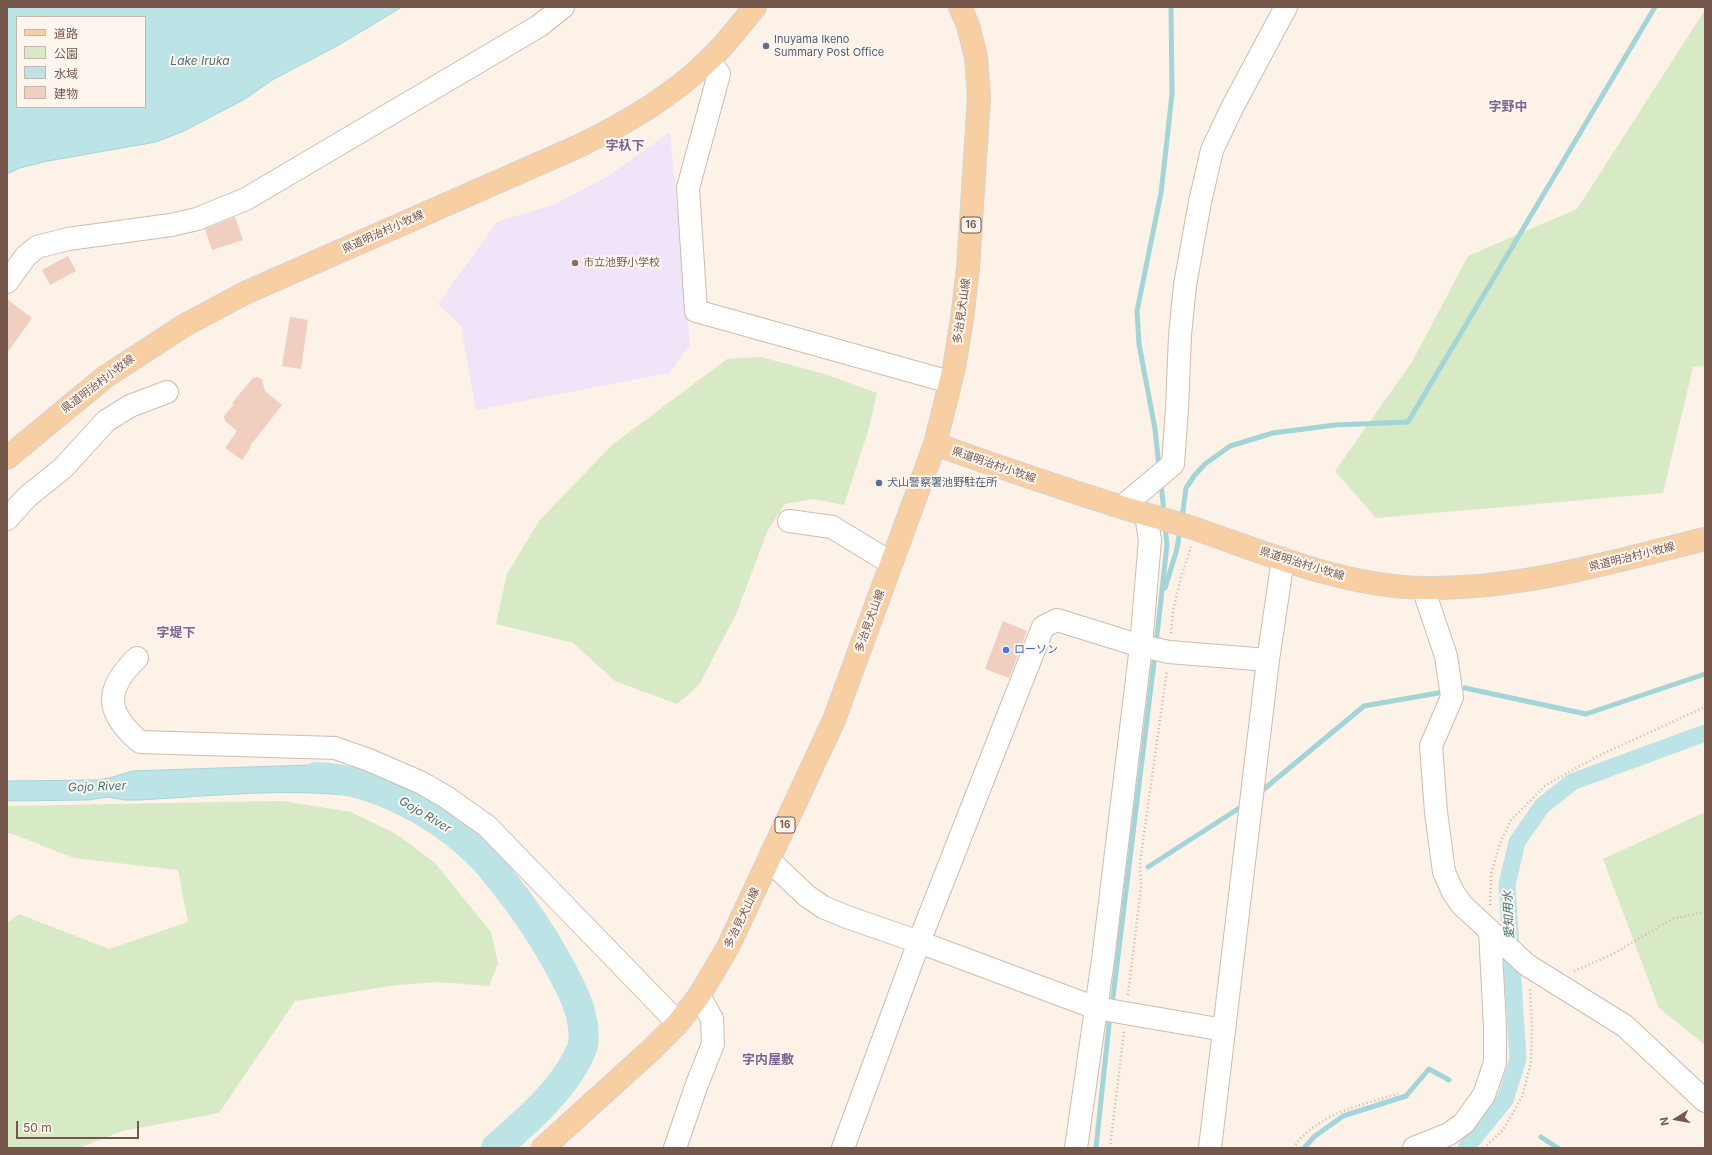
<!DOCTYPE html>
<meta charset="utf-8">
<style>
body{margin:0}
#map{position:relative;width:1712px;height:1155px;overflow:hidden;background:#fcf2e7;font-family:Inter,"Noto Sans JP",sans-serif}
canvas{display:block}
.frame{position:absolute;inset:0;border:8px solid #75574c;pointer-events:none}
.legend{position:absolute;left:16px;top:16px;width:130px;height:92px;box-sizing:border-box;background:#fef6ee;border:1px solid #c7b6ad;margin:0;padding:5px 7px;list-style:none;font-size:12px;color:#75574c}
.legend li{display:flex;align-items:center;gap:8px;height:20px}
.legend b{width:20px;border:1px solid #c7b6ad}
.north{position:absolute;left:1656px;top:1099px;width:40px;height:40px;-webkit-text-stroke:3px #fef6ee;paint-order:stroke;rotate:259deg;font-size:11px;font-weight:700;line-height:16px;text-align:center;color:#75574c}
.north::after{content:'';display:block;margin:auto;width:14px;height:18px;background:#75574c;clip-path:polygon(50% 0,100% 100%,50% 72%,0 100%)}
.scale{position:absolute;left:16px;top:1121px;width:123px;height:18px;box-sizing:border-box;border:2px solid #75574c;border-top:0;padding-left:5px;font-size:12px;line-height:14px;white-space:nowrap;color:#75574c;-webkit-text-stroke:3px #fef6ee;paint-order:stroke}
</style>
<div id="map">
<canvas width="1712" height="1155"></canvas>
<div class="frame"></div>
<ul class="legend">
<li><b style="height:5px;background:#f8cfa2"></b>道路</li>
<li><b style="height:11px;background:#d8e9c6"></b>公園</li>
<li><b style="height:11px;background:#bce3e5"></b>水域</li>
<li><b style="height:11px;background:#f0cec0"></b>建物</li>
</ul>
<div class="north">N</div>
<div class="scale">50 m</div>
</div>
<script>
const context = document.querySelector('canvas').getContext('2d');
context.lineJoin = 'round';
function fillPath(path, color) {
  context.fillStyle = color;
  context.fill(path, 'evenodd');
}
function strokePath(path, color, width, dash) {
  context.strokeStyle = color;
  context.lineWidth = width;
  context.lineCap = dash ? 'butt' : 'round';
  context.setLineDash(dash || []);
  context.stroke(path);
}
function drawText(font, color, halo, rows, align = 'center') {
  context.font = font + ' Inter,"Noto Sans JP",sans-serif';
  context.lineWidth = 4;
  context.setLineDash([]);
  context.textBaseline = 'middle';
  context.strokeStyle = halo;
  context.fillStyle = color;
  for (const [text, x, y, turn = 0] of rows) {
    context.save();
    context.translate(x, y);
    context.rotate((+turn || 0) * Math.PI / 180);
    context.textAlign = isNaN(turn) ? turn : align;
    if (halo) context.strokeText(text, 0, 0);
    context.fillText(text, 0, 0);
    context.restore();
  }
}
fillPath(new Path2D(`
 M670 132 690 345 669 373 476 410 461 326 438 304 497 222 555 204 607 177Z`), '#efe4f8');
fillPath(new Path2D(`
 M1705 10V366L1693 367 1663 493 1376 518 1335 471 1412 362 1468 256 1577 209Z
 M761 357 828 375 877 393 869 428 844 505 813 499 785 504 768 530 736 614 699 685 677 704 615 681 573 643 496 624 507 574 539 521 612 445 727 359Z
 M283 801 351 812 396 834 434 862 491 932 498 963 489 986 438 982 397 985 295 1001 219 1113 122 1131 79 1148H7V923L19 914 109 949 188 922 178 870 74 858 7 832V806Z
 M1705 812V1045L1659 1008 1603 859Z`), '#d8e9c6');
const water = new Path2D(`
 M7 7H402L337 46 274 79 243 100 184 131 156 142 48 161 20 168 7 174ZM17 17H145V107H17Z
 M311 765 360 772 354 796C283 788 210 796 139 800H125L107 797 88 800 7 801V781L97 780 109 778 133 771Z`);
fillPath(water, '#bce3e5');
strokePath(water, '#a3d4d7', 1);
strokePath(new Path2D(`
 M1159 467 1155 429 1139 344 1137 311 1161 193 1165 158 1172 94 1171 7
 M1161 483 1164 513
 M1182 518 1186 488 1194 476 1205 464 1230 446 1273 433 1335 425 1408 422 1655 7
 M1165 588 1177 549 1180 530
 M1156 644 1167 545 1165 525
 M1465 688 1586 714 1705 674
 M1258 794 1364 706 1438 693
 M1148 867 1244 805
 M1112 1005 1155 654
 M1541 1137 1558 1148
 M1096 1148 1110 1015
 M1304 1148 1315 1136 1343 1116 1406 1096 1429 1069 1449 1080`), '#a3d4d7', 5);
strokePath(new Path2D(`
 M1466 1148 1505 1100 1518 1059 1507 885 1517 842 1542 806 1572 782 1705 733`), '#bce3e5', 17);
strokePath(new Path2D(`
 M316 777C376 779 441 815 482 857 489 863 494 871 500 878 521 904 540 931 556 960 570 986 587 1014 583 1045 582 1050 579 1054 577 1059 558 1095 526 1121 496 1148`), '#bce3e5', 30);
fillPath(new Path2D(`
 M235 217 243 240 212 250 205 229Z
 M68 256 76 271 50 285 42 270Z
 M7 299 32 318 7 353Z
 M290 317 308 320 301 369 282 366Z
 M258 377 262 380 265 391 282 405 250 446 251 447 242 460 225 448 237 431 225 421 224 416 234 404 232 403 253 378Z
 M1003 621 1027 631 1009 678 985 669Z`), '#f0cec0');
const minor = new Path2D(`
 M709 60 719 74 688 188 696 311 950 382
 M7 282 26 256 37 247 68 239 171 225 197 219 246 199 539 26 563 7
 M1122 507 1173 464 1177 409 1180 335 1185 285 1200 202 1212 150 1233 106 1286 7
 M7 519 27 497 63 468 106 421 130 406 167 392
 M789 521 832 527 891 563
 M1423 588 1446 656 1452 697 1431 746 1436 812 1444 872 1453 892 1462 905 1527 965 1625 1026 1705 1101
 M137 658C104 690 105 712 140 742L335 748 369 760 422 783 446 797 487 826 678 1023
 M769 860 807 896 823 907 847 917 919 942 1096 1008 1224 1030
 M675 1148 697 1084 713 1044 712 1019 699 996
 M843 1148 919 942 1043 627 1057 620 1141 646 1169 652 1268 660
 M1076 1148 1103 960 1141 646 1150 540 1146 515
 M1210 1148 1268 660 1283 559
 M1414 1148 1449 1134 1464 1123 1484 1095 1495 1063V1027L1490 931`);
const major = new Path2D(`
 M935 444C996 466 1058 487 1121 507 1144 514 1167 520 1190 527 1266 553 1344 587 1426 588 1522 589 1612 562 1705 539
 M7 458 105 377 185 325 245 293 579 146C626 123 671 97 709 60 726 44 740 25 755 7
 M543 1148 650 1051 678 1023 699 996 728 947 834 720 935 444 954 368 962 319 968 268 979 97 976 57 968 25 960 7`);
strokePath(minor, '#d0bbb0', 24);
strokePath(major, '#d8d0cd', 24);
strokePath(new Path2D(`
 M1171 633 1173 611 1181 577 1191 547
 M1490 905 1491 874 1500 843 1511 820 1546 785 1598 756 1705 707
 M1574 971 1611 955 1672 919 1705 912
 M1128 995 1141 887 1140 863 1167 670
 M1110 1148 1124 1031
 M1293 1148C1316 1114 1361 1105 1398 1094
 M1484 1148 1503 1130 1522 1097 1531 1062 1532 1026 1530 989`), '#d6b1a3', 2.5, [1, 3]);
strokePath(minor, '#fff', 22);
strokePath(major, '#f8cfa2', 22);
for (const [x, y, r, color] of [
 [766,46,4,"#5c6f8a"],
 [575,263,4,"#8d6e63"],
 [879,483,4,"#5c6f8a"],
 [1006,650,4,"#3f7fe0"]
]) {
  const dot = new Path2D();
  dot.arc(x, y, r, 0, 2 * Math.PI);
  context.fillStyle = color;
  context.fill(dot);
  strokePath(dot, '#fef6ee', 1.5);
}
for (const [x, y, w] of [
 [971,225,20],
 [785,825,20]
]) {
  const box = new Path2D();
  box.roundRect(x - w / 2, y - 8, w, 16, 3);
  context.fillStyle = '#fef6ee';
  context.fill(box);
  strokePath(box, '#75574c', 1);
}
drawText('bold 10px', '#75574c', null, [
 ["16",971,225],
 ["16",785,825]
]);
drawText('11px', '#4e5e75', '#fef6ee', [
 ["Inuyama Ikeno",774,40],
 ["Summary Post Office",774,53],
 ["犬山警察署池野駐在所",887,483]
], 'left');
drawText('11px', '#75574c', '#fef6ee', [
 ["県道明治村小牧線",383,232,-24],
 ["多治見犬山線",962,311,-82],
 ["県道明治村小牧線",98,384,-37],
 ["県道明治村小牧線",994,465,19],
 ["県道明治村小牧線",1632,557,-14],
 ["県道明治村小牧線",1302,564,17],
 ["多治見犬山線",870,621,-70],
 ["多治見犬山線",742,918,-64]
]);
drawText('11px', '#785e54', '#fef6ee', [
 ["市立池野小学校",583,263]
], 'left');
drawText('11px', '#366cbe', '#fef6ee', [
 ["ローソン",1014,650]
], 'left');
drawText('italic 12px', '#40767a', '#fef6ee', [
 ["Lake Iruka",200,61],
 ["Gojo River",97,787,-2],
 ["Gojo River",425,815,31],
 ["愛知用水",1509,915,-93]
]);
drawText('bold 13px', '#7d6491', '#fef6ee', [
 ["字野中",1508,107],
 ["字杁下",625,146],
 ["字堤下",176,633],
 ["字内屋敷",768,1060]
]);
</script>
